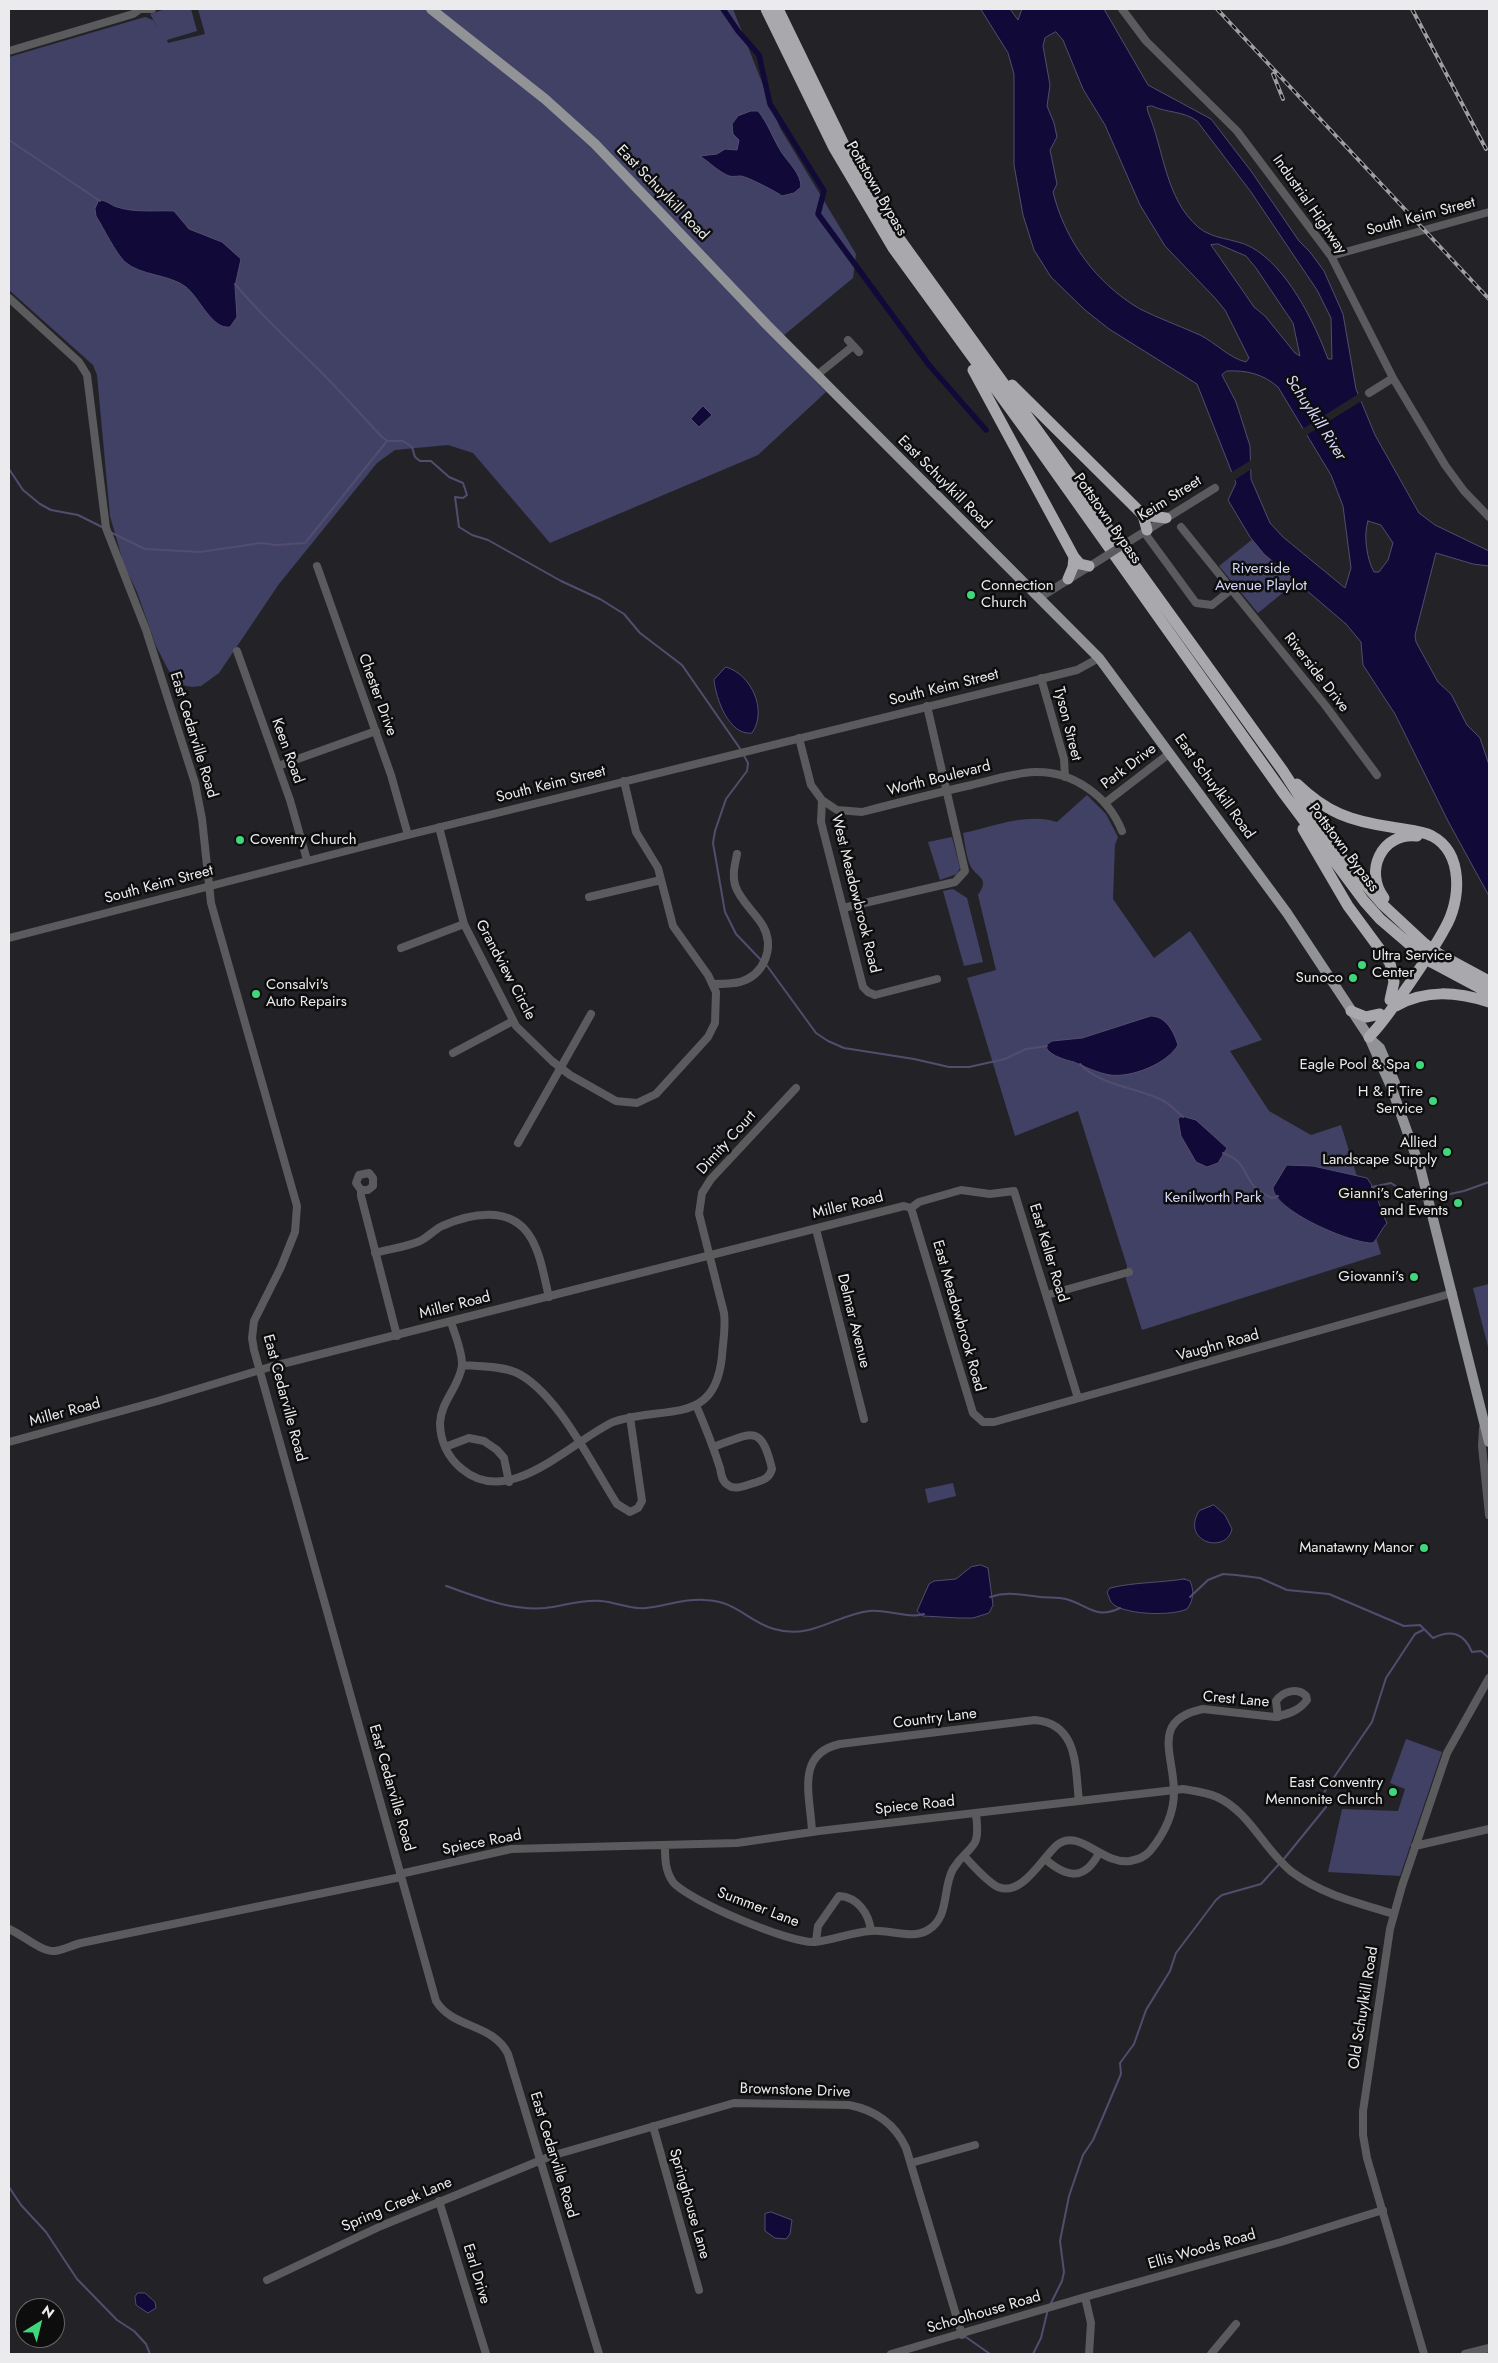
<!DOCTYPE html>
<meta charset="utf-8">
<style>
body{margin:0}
#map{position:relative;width:1498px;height:2363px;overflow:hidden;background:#232327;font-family:Jost,sans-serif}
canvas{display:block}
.frame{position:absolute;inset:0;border:10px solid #ebebed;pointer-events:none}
.north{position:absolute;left:15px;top:2298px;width:50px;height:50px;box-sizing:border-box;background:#0d0d0e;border:1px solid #666667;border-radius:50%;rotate:36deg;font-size:14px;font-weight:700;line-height:20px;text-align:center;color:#ebebed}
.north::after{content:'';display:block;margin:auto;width:18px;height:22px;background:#40d77c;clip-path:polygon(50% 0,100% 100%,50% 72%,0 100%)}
</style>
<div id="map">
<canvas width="1498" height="2363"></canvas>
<div class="frame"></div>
<div class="north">N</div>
</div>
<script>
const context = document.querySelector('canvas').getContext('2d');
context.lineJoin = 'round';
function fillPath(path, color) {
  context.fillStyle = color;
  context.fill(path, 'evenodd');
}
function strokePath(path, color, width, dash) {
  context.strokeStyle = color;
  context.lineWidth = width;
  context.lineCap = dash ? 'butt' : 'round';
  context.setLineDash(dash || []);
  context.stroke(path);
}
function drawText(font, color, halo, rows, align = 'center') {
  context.font = font + ' Jost,sans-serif';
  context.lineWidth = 5;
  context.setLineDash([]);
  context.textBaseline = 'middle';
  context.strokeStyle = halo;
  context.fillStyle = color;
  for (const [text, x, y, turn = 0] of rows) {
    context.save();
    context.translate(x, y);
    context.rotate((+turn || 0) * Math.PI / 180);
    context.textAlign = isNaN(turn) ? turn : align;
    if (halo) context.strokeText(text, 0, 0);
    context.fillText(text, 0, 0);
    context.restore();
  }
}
fillPath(new Path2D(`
 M166 9H191L197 31 167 40 168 43 205 34 198 9H733L780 128 856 254 853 278 777 341 826 392 758 455 550 543 473 453 448 445 395 450 377 463 279 584 219 673 201 686 192 687 182 685 173 679 156 646 137 592 124 565 110 516 97 375 93 365 9 290V57L145 17 153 20 158 28 150 14Z
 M1254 538 1301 578 1258 613 1219 566Z
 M1087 795 1106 814 1118 837 1115 845 1113 899 1154 958 1190 931 1262 1040 1230 1051 1269 1111 1311 1135 1341 1125 1381 1254 1142 1330 1126 1279 1127 1266 1078 1111 1015 1136 967 978 996 970 978 895C991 877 976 878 970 865 966 855 965 843 963 833 992 827 1027 812 1057 822Z
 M952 837 960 868 957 874 940 880 928 842Z
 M953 889 967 898 983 962 964 966 943 891Z
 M1489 1284V1351L1473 1288Z
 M953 1483 956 1496 928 1503 925 1489Z
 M1406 1739 1442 1752 1400 1876 1328 1872 1342 1809 1398 1811 1405 1789 1390 1783Z`), '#404165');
const water = new Path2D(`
 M981 9H1010L1018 20 1022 9H1104L1148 85 1211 119 1251 171 1299 241 1310 252 1324 271 1343 314 1356 389 1375 435 1419 513 1435 525 1489 551V566L1473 564 1436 553 1415 635 1416 642 1438 682 1451 694 1467 725 1480 738 1489 765V896L1448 821 1395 714 1363 665 1361 642 1346 624 1264 554 1250 537 1228 500 1236 483 1197 384 1109 329 1085 310 1051 277 1034 250 1023 215 1014 165V74L1008 53ZM1056 32 1063 40 1083 89 1105 125 1140 205 1165 246 1215 298 1225 310 1249 358 1246 362C1229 358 1216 343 1200 335 1180 326 1160 319 1140 309 1097 284 1065 241 1053 192L1057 184 1050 150 1057 137 1054 123 1047 106 1050 85 1043 46 1045 38ZM1152 106C1167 113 1184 111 1197 121L1251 192 1317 290 1331 318 1332 359H1328C1314 321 1287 267 1251 247 1234 238 1213 240 1198 227 1165 198 1164 150 1148 112L1147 107ZM1218 244 1246 256 1256 268 1293 323 1300 356 1295 353 1265 316 1254 307 1211 245ZM1227 371C1247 370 1263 374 1278 387L1331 475 1343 506 1351 568 1345 588 1283 537 1270 523 1251 479 1250 446 1236 402 1222 375ZM1368 521 1381 525 1393 543 1388 560 1379 572H1374C1367 560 1363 535 1368 521Z
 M751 111H758C768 123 773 139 782 153 789 163 801 174 801 187L794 193 782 196C777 192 748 177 741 176 737 176 733 177 729 176 719 172 709 162 700 156L717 154 725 149 737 150 739 140 733 134 732 124 738 116Z
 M99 200C107 200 110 205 117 207 135 213 156 210 174 211L189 229 222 242 241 259 235 286 237 317 230 327C212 330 199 297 186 287 169 274 141 276 125 262 115 252 104 229 96 216L95 209Z
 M703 406 712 415 699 427 691 419Z
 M726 667C751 674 768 710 752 733 729 736 716 699 714 680Z
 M1151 1016C1166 1016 1174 1032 1178 1045 1167 1064 1131 1078 1110 1075 1098 1073 1085 1067 1074 1062 1065 1060 1052 1056 1047 1049L1046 1045 1052 1041 1082 1038Z
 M1182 1116 1196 1120 1227 1148 1218 1163 1207 1167 1196 1162 1181 1136 1178 1119Z
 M1287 1165 1313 1166 1367 1178C1378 1192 1379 1209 1387 1223 1381 1229 1379 1237 1373 1243 1352 1244 1274 1211 1273 1188Z
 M1214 1505 1225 1515 1232 1529C1226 1555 1180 1542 1199 1511Z
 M981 1565 988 1568 993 1605 989 1613 973 1618H959L923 1616 917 1611 929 1584 934 1581 956 1579 971 1567Z
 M1184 1579 1190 1581C1194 1590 1194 1600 1187 1609 1172 1616 1129 1615 1114 1605 1110 1602 1109 1597 1107 1592L1110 1588C1135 1582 1159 1583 1184 1579Z
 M771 2212 792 2220 790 2234 786 2239 775 2238 765 2231V2214Z
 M138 2293H145L155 2302 156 2308 148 2313 136 2305 135 2297Z`);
fillPath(water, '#110938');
strokePath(water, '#524d6e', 1);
fillPath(new Path2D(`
 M1360 393 1363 400 1305 436 1301 430Z
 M1253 459V468L1233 481 1230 473Z`), '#232327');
strokePath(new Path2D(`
 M9 140 100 201
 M235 284C259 313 286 338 313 364 337 387 359 413 382 437L387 441H403L412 447 415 457 420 461H431L449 477 463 483 467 495 463 498 455 497 459 527 472 535 488 540 561 581 600 599 624 614 640 633 682 665 741 750
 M9 469 23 490 40 504 51 510 78 515 104 528
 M110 532 145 549 200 552 261 543 276 545 305 543 387 441
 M743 754 748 763 747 771 726 799 715 831 713 843 725 912 736 934 761 960
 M765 963 816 1033 828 1041 844 1048 914 1059 949 1067H969L1005 1059 1026 1049 1047 1046
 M1080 1064C1101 1086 1135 1087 1162 1100 1170 1104 1176 1111 1183 1117
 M1223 1153C1244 1161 1241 1168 1252 1184 1257 1191 1265 1194 1272 1198L1278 1196
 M1372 1187 1391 1183 1408 1194 1424 1200
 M1431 1198 1464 1191 1489 1182
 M446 1586C478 1597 511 1611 545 1608 563 1606 582 1599 601 1601 616 1602 630 1610 646 1608 665 1606 685 1598 705 1600 737 1601 747 1621 774 1629 812 1640 835 1615 869 1611 885 1609 910 1619 924 1614
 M990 1597C1008 1591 1021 1595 1040 1597 1049 1598 1057 1597 1066 1599 1088 1605 1095 1620 1120 1608
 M1190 1597 1208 1580 1223 1574 1236 1575 1260 1578 1287 1590 1329 1594 1404 1626 1420 1625 1433 1638C1451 1629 1464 1633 1472 1652L1481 1651 1489 1658
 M1283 1860 1326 1807 1324 1793 1326 1789 1372 1722 1386 1678 1415 1634 1423 1630
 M9 2187 21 2205 46 2232 77 2279 117 2320 134 2331 146 2344 150 2354
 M1050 2305 1062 2281 1064 2272 1060 2241 1069 2196 1083 2155 1093 2140 1121 2074 1120 2063 1134 2044 1146 2010 1170 1971 1176 1953 1216 1900 1222 1895 1261 1884 1280 1863
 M963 2335 990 2354
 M1033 2354 1041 2338 1048 2309`), '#524d6e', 2);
strokePath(new Path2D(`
 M723 9 738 31 759 55 770 104 824 191 818 214 929 365 986 430`), '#110938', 5.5);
strokePath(new Path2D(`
 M143 9H152
 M1122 9 1146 41 1237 131 1331 256 1393 378 1445 465 1464 491 1489 517
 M9 51 133 14 140 9
 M1331 256 1489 212
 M9 298 79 362 87 375 106 528 146 630 195 783 202 819 211 903 297 1206 295 1232 281 1267 254 1321 252 1338 254 1350 436 2001C453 2029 493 2023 508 2054L599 2354
 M848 340 859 352
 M817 375 853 346
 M1369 393 1393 378
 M1181 527 1325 705 1377 775
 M1144 532 1196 603 1212 605 1232 589
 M1128 542 1215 488
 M317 566 391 775 408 835
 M1039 598 1106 556
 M237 651 290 800 307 860
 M1041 678 1064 759 1065 777
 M799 738 811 785 822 800 821 822 863 987 868 992 875 995 937 979
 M278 766 376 731
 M822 800 837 810 862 812C897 803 932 794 967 786 989 781 1012 773 1035 772 1073 771 1108 796 1122 831
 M1105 803 1170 753
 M439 827 464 924 516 1026 552 1061 570 1075 616 1101 637 1103 656 1094 708 1037 715 1023 716 992 708 975 673 926 658 868 636 832 624 781
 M589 897 661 880
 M843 908 955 882 965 871 927 706
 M9 938 408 835 1077 670 1099 658
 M401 948 464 924
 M713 984C722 984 731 984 740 982 764 975 775 948 763 926 755 912 740 901 735 885 732 874 735 865 737 854
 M453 1053 513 1021
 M518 1143 591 1014
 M361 1190H368L373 1186V1178L369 1173 359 1175 356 1183 361 1190V1196L397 1336
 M911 1208 973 1413 983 1422H994L1453 1293
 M911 1208 919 1202 961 1190 990 1194 1014 1191 1078 1398
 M816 1229 864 1419
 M375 1253C390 1249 406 1247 420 1241 428 1237 434 1230 442 1226 471 1213 512 1205 531 1238 541 1255 544 1277 549 1297
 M1047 1295 1129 1272
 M451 1322C455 1335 463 1353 462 1366 459 1387 441 1401 440 1423 440 1441 448 1458 462 1469 509 1509 569 1443 613 1422 664 1404 715 1428 722 1356 723 1341 726 1327 724 1313L699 1214 702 1193 711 1179 796 1088
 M462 1365C479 1366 499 1366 515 1372 556 1390 592 1465 617 1504L630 1512 638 1508 642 1501 630 1417
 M696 1405C705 1426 713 1446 720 1468 721 1474 722 1482 728 1485 735 1491 746 1485 754 1483 763 1480 769 1479 772 1469 761 1422 751 1434 713 1447
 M1483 1428 1482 1446 1489 1515
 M9 1442 158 1401 270 1367 904 1206 911 1208
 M445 1447 469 1438 484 1441 497 1450 504 1458 509 1482
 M812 1832C811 1798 794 1754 840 1744L1035 1720C1079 1724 1075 1768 1079 1801
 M665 1846C665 1858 665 1871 673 1882 689 1901 791 1944 815 1942 834 1940 852 1932 871 1931 889 1929 912 1940 928 1930 950 1917 942 1889 953 1869 970 1842 981 1853 976 1814
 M1415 1846 1489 1829
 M964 1856C974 1866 986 1881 998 1887 1022 1897 1042 1858 1057 1845 1079 1827 1102 1865 1130 1861 1139 1859 1145 1857 1150 1851 1164 1834 1174 1813 1174 1792 1174 1755 1150 1720 1203 1709L1275 1717C1288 1714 1299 1711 1307 1700L1306 1696C1298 1687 1283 1691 1276 1701L1278 1717
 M1045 1859C1066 1877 1084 1882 1099 1853
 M400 1874 511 1849 737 1843 819 1831 1183 1789C1194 1791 1206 1792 1217 1797 1250 1812 1264 1850 1292 1872 1323 1895 1358 1903 1394 1914
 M9 1929C23 1935 41 1952 55 1951 63 1950 73 1945 81 1943L401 1877
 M816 1941 818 1926 839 1896C858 1897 869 1914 871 1931
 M653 2126 699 2290
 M911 2163 975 2145
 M439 2201 486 2354
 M267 2280 381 2226 551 2156 734 2103 849 2105C875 2110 895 2124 906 2148L962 2335
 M891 2354 1085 2297
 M1089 2354 1091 2323 1085 2297 1281 2242 1383 2210
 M1211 2354 1236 2324
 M1424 2354 1367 2158 1363 2135V2111L1390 1929 1402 1886 1447 1753 1489 1678
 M1465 2354 1489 2348`), '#5b5b5d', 8);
strokePath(new Path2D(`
 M431 9 545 99 595 144 767 325 1099 658 1287 913 1369 1037 1392 1089 1419 1165
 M1369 1038 1380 1048 1395 1083
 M1418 1159 1489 1442`), '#929396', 10);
strokePath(new Path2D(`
 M766 9 834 148 893 248 1027 432 1284 794 1364 901 1380 919 1415 949
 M778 9 848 153 883 216 1283 771 1331 845 1382 904 1425 944
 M973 370 1074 557 1080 564 1089 566
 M1012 385 1143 515 1147 530
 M1143 515 1166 518
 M1068 579 1073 567 1074 557
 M1297 784C1327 813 1351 821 1391 827 1405 830 1420 830 1432 836 1464 853 1461 901 1445 928 1435 947 1422 965 1410 983 1397 1001 1385 1021 1369 1037
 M1303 829 1348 906 1390 963 1394 982 1390 1000
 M1384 898C1364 872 1381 832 1417 836
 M1439 954 1489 981
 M1431 962 1489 993
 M1396 1006C1426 989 1457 992 1489 1002
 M1351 1011 1366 1017 1380 1014`), '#a8a8ad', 11);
const rail = new Path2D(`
 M1217 9 1489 299
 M1412 9 1486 149
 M1273 74 1283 99`);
strokePath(rail, '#9f9fa2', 4);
strokePath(rail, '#0d0d0e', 2, [5.5]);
strokePath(new Path2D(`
 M1106 556 1128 542`), '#5b5b5d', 8);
strokePath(new Path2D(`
 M1425 944 1439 954
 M1415 949 1431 962`), '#a8a8ad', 11);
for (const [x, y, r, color] of [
 [971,595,5,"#40d77c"],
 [240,840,5,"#40d77c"],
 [1362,965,5,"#40d77c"],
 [1353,978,5,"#40d77c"],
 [256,994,5,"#40d77c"],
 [1420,1065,5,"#40d77c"],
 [1433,1101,5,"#40d77c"],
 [1447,1152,5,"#40d77c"],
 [1458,1203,5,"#40d77c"],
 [1414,1277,5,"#40d77c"],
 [1424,1548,5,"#40d77c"],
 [1393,1792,5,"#40d77c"]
]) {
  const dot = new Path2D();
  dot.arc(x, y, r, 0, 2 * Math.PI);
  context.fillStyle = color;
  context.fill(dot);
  strokePath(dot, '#0d0d0e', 2);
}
drawText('15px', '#ebebed', '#0d0d0e', [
 ["Pottstown Bypass",876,189,60],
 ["East Schuylkill Road",662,193,46],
 ["Industrial Highway",1309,205,55],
 ["South Keim Street",1421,217,-15],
 ["East Schuylkill Road",944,483,45],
 ["Keim Street",1170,499,-32],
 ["Pottstown Bypass",1107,519,55],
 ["Riverside Drive",1316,673,52],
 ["South Keim Street",944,688,-14],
 ["Chester Drive",377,695,70],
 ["Tyson Street",1067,724,76],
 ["East Cedarville Road",193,735,73],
 ["Keen Road",287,751,70],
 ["Park Drive",1129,767,-37],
 ["Worth Boulevard",939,779,-14],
 ["South Keim Street",551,785,-14],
 ["East Schuylkill Road",1214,787,54],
 ["Pottstown Bypass",1343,848,53],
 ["South Keim Street",159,885,-15],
 ["West Meadowbrook Road",855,894,76],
 ["Grandview Circle",505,970,62],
 ["Dimity Court",727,1143,-48],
 ["Miller Road",848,1206,-14],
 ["East Keller Road",1048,1253,73],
 ["Miller Road",455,1306,-14],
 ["East Meadowbrook Road",958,1316,74],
 ["Delmar Avenue",853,1321,76],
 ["Vaughn Road",1218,1346,-15],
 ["East Cedarville Road",284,1398,75],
 ["Miller Road",65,1413,-15],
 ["Crest Lane",1236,1700,5],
 ["Country Lane",935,1719,-7],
 ["East Cedarville Road",391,1788,74],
 ["Spiece Road",915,1806,-6],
 ["Spiece Road",482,1843,-11],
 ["Summer Lane",758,1908,21],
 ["Old Schuylkill Road",1364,2008,-81],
 ["Brownstone Drive",795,2091,2],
 ["East Cedarville Road",553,2155,73],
 ["Springhouse Lane",689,2204,74],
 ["Spring Creek Lane",397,2205,-23],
 ["Ellis Woods Road",1202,2250,-16],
 ["Earl Drive",476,2274,73],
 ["Schoolhouse Road",984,2313,-16]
]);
drawText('15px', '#d6d9fa', '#0d0d0e', [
 ["Riverside",1261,569],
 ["Avenue Playlot",1261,586],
 ["Kenilworth Park",1213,1198]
]);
drawText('15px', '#ebebed', '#0d0d0e', [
 ["Connection",981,586,"left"],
 ["Church",981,603,"left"],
 ["Coventry Church",250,840,"left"],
 ["Ultra Service",1372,956,"left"],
 ["Center",1372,973,"left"],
 ["Sunoco",1343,978],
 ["Consalvi's",266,985,"left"],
 ["Auto Repairs",266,1002,"left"],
 ["Eagle Pool & Spa",1410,1065],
 ["H & F Tire",1423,1092],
 ["Service",1423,1109],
 ["Allied",1437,1143],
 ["Landscape Supply",1437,1160],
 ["Gianni’s Catering",1448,1194],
 ["and Events",1448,1211],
 ["Giovanni’s",1404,1277],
 ["Manatawny Manor",1414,1548],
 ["East Conventry",1383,1783],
 ["Mennonite Church",1383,1800]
], 'right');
drawText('italic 16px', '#d6d8fa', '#0d0d0e', [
 ["Schuylkill River",1315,418,57]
]);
</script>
